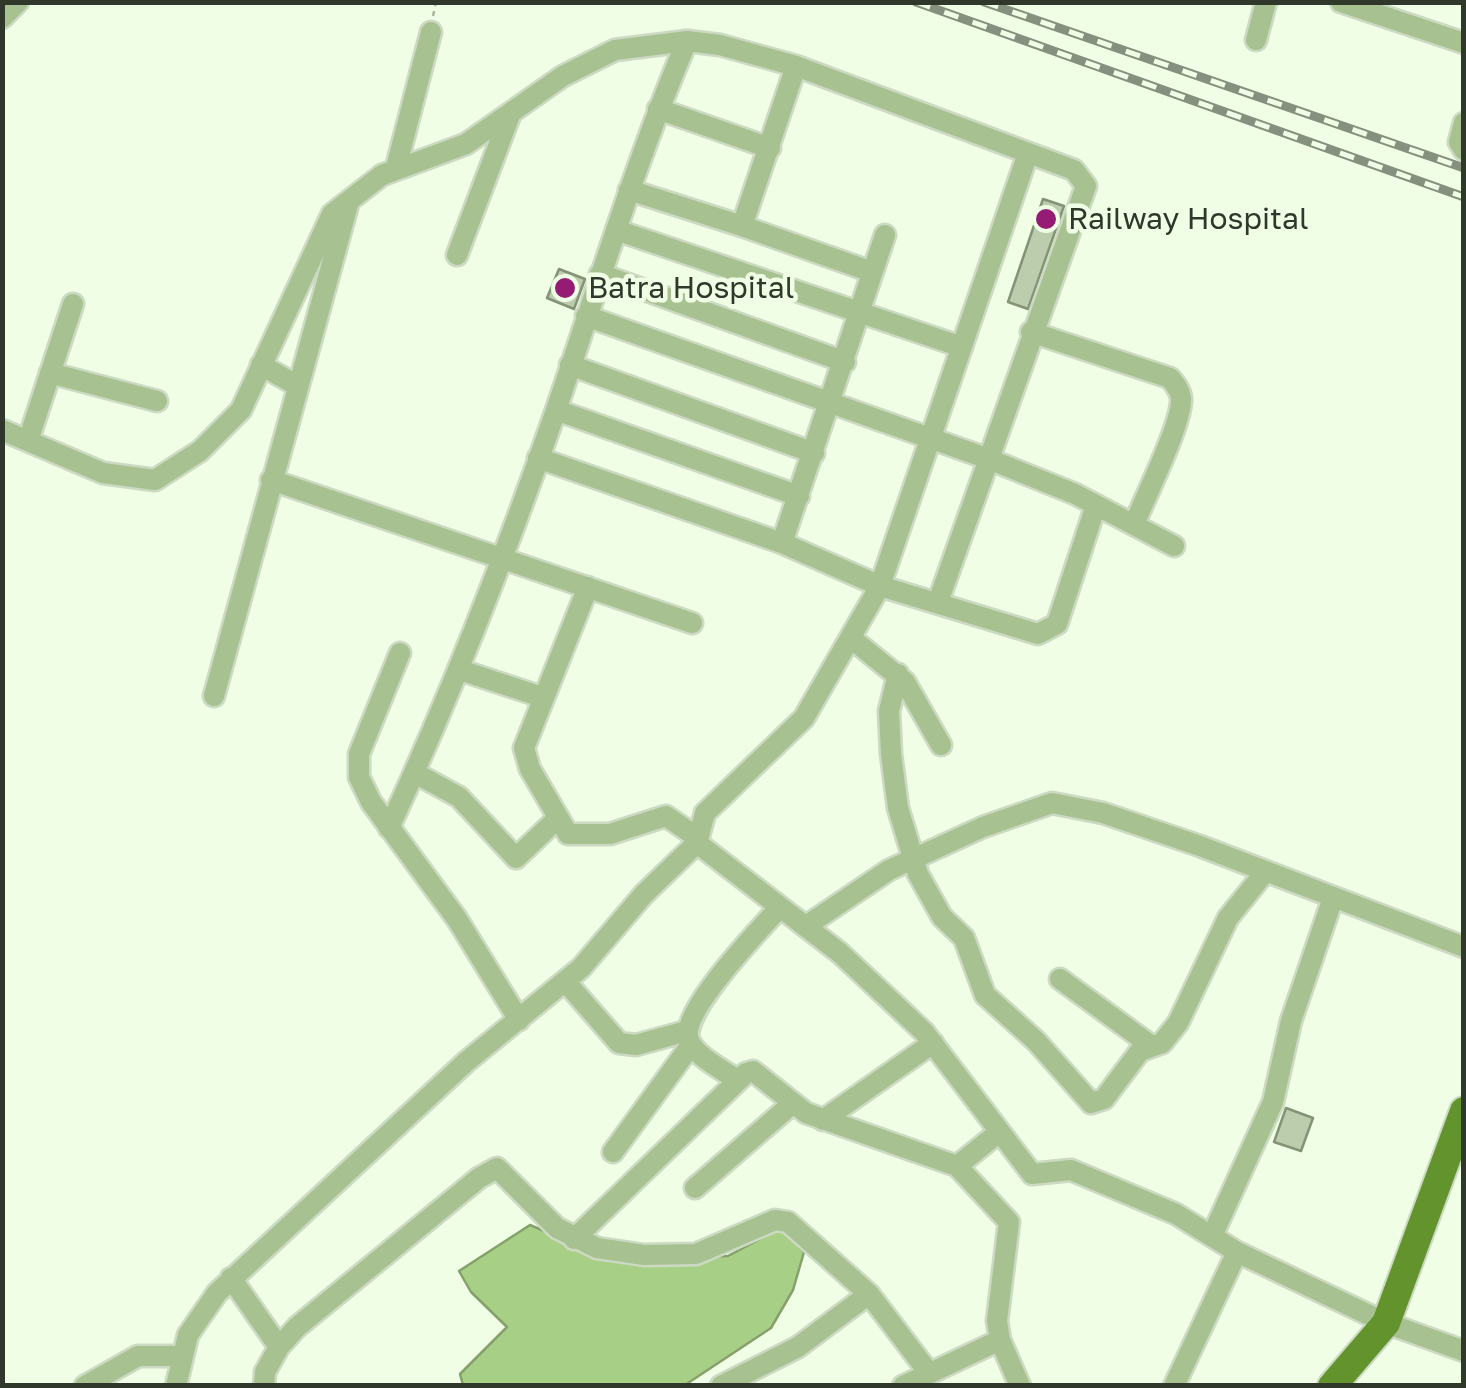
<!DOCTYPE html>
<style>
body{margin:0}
#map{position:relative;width:1466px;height:1388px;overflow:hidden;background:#effee4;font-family:"Golos Text",sans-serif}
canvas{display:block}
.frame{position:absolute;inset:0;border:5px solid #30372b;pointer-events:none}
</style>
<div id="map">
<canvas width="1466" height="1388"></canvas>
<div class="frame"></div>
</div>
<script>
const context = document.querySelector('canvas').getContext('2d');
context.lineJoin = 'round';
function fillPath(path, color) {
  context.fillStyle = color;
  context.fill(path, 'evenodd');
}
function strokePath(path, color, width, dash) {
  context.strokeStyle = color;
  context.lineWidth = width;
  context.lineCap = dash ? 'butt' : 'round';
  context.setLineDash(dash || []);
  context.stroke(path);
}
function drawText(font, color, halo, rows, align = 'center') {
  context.font = font + ' "Golos Text",sans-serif';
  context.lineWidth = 9;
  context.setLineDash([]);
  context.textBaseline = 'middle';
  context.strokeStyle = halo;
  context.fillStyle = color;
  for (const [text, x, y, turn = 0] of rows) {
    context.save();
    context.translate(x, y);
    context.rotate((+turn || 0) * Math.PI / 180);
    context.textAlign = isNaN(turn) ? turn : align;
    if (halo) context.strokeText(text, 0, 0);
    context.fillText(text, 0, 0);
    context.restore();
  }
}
const water = new Path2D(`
 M530 1225 615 1261 728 1256 781 1228 804 1252 793 1290 771 1328 685 1385H463L460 1374 507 1327 471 1292 459 1271Z`);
fillPath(water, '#a8cf86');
strokePath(water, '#84a16b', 2.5);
const building = new Path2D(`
 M1043 199 1064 206 1028 309 1008 302Z
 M559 269 585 279 574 309 547 298Z
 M1286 1108 1313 1118 1301 1151 1274 1142Z`);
fillPath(building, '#bbcdad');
strokePath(building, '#839476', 2.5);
const minor = new Path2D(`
 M1341 2 1464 43
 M2 18 18 2
 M1256 40 1266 2
 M796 66 742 226 872 272
 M658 109 770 148
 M1464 123 1459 142 1464 150
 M396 168 431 32
 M629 190 742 226
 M616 230 962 347
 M457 255 510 115
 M600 274 845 362
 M586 316 986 458 1075 494 1174 546
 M1031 332 1170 378C1175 384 1180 390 1181 398 1183 422 1144 499 1134 525
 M261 365 296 385
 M570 365 814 453
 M50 373 157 401
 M556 410 799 496
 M2 430 103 473 155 480 200 451 241 410 332 214 382 175 466 144 563 76 615 50 687 41 720 45 796 66 1074 170 1086 186 938 602
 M28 441 73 304
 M538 458 782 543 880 586 1038 634 1057 624 1096 505
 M271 480 692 623
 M782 543 885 235
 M588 587 524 748 530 769 568 834H610L666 816 698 838
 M852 639 905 682 941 745
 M400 653 359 754V777L371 802 457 919 519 1020
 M460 670 542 697
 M898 674 889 711 891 754 898 808 918 874 942 917 964 938 985 995 1036 1041 1091 1103 1104 1099 1140 1051 1162 1043 1178 1023 1228 918 1265 872
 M214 696 349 201
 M415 773 459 797 516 858 557 819
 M389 828C452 692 506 554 555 413 598 288 635 162 687 41
 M697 843 705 813 804 718 880 586 1028 153
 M806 926 889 870 983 827 1052 803 1103 813 1200 846 1464 947
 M1060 979 1149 1044
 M565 981 619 1043 636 1045 687 1031
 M737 1080C722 1069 696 1057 689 1040 679 1013 760 929 780 907
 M823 1120 933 1043
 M613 1152 691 1045
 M957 1166 1009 1222 997 1321 1000 1340 1020 1386
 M695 1188 792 1104
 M1212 1236 1273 1102 1291 1021 1333 898
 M574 1239 746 1073 753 1071 806 1113 957 1166 998 1133
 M231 1278 279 1347 265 1372 264 1386
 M279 1347 297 1327 479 1178 497 1168 557 1228 597 1248 644 1255 696 1254 775 1220 788 1222 869 1294 929 1373
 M85 1386 138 1356H182
 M176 1386 188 1335 217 1293 466 1062 581 968 644 894 697 843 840 953 924 1032 1032 1174 1071 1170 1176 1214 1237 1252 1386 1323 1464 1351
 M721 1386 798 1347 869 1294
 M903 1386 1000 1340
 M1174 1386 1237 1252`);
const major = new Path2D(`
 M1332 1386 1386 1323 1464 1111`);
strokePath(minor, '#cddac3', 25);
strokePath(major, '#cddac3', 32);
strokePath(new Path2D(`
 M433 16 436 2`), '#acb8a3', 2.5, [5, 5]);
strokePath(minor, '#a7c290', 20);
strokePath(major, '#62932d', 28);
const rail = new Path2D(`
 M916 2 1464 197
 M984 2 1464 168`);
strokePath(rail, '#85907e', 9);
strokePath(rail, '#effee4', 5, [15]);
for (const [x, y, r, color] of [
 [1046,219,12,"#951b75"],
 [565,288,12,"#951b75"]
]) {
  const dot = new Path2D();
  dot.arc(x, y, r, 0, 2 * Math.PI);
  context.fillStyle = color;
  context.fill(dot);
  strokePath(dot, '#effee4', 4);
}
drawText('30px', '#30372b', '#effee4', [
 ["Railway Hospital",1068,219],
 ["Batra Hospital",588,288]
], 'left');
</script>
